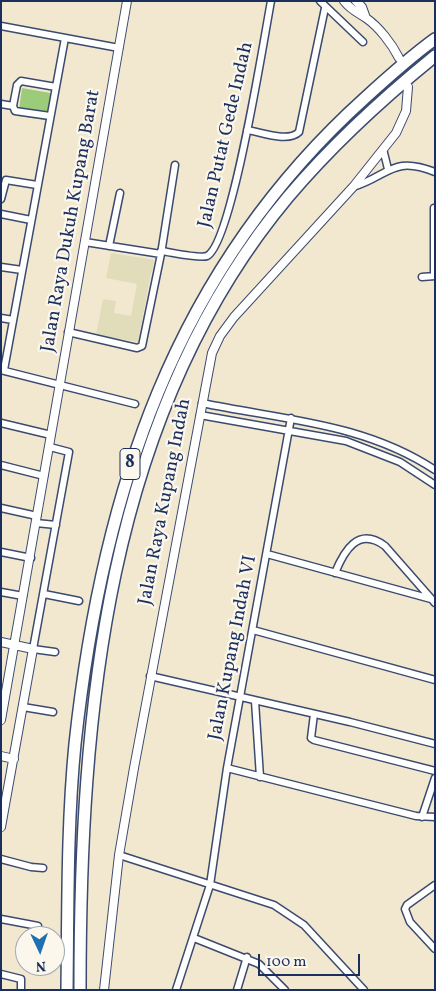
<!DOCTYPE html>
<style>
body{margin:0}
#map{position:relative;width:436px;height:991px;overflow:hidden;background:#f2e8cf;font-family:Vollkorn,serif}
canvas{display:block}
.frame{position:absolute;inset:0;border:2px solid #1b2f5e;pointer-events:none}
.north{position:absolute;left:15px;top:926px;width:50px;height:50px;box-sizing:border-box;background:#fbf7ec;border:1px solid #a1a7b3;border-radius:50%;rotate:177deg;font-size:14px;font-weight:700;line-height:20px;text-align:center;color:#1b2f5e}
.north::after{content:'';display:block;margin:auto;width:18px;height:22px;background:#1f6fb2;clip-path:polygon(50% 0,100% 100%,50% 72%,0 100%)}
.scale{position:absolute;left:258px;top:954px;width:102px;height:22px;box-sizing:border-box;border:2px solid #1b2f5e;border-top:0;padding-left:6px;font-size:15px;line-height:18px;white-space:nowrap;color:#1b2f5e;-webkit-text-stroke:4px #fbf7ec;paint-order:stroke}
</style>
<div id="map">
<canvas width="436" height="991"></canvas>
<div class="frame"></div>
<div class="north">N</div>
<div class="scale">100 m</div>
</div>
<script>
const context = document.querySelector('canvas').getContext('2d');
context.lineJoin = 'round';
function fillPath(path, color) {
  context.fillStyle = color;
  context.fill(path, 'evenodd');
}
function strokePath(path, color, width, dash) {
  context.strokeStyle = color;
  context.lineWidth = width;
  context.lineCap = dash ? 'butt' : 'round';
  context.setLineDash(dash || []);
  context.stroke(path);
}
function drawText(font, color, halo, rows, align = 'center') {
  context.font = font + ' Vollkorn,serif';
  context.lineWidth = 4.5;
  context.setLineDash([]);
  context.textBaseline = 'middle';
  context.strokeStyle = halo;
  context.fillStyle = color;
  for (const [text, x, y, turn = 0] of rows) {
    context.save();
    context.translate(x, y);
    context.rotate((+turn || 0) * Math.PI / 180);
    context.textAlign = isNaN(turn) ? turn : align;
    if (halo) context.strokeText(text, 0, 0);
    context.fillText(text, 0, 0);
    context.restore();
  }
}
fillPath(new Path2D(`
 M111 253 154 260 152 272 139 270 151 272 138 342 96 335 103 299 116 301 114 313 131 316 137 284 106 278Z`), '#e1dcba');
fillPath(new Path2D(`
 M22 88 56 94 51 121 18 116Z`), '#9ccb79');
const minor = new Path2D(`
 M320 1 363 42
 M1 26 119 48
 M1 104 13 106
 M50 116 15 111 13 106 17 85 21 81 56 87
 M247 130C261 132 288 143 299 132L325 8
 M383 149 388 169
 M353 187C389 176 392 155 435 172
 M1 199 6 180 37 185
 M434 208V276
 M1 214 31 220
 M85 242 161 254 175 165
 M109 246 120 193
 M161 251C170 252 200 259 207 256 232 244 264 38 271 1
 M1 267 22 270
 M422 277 435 276
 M1 318 13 320
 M68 332 137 348 142 346 161 254
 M1 370 135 404
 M4 370 65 38
 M202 403C283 420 364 423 435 470
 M200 415 346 441 400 462 435 485
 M1 423 51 435
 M50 447 69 452 33 649 55 652
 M1 465 44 476
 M1 508 37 516
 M36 523 56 525
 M1 552 31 558
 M267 554 431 599
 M335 573C344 551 358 526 385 546L435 603
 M1 592 23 596
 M44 594 79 601
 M253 630 435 680
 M150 676 350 722 435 744
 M255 701 260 777
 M23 707 53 712
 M314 714 311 738 314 740 435 771
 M227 768 416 816 435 817
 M422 817 435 778
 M119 855 274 905 304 925 364 990
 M1 859 31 867 43 868
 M435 885 407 905 405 909 410 922 435 949
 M1 919 38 926
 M194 938 259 964 285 990
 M1 974 21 979V990
 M176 990 210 885 227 768 291 418
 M237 990 247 957`);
const tertiary = new Path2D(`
 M344 1C351 10 357 12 366 18 379 27 392 44 399 58
 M356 1 362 7 366 18
 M1 642 33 649 1 827
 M1 720 127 1
 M1 756 14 759
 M104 990 119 855 134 768 212 353 220 336 234 317 353 187 396 133 406 111 408 87`);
const motorway = new Path2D(`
 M67 990C68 908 67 825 75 744 102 494 173 271 365 98 388 77 410 57 435 39
 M80 990C80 716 105 416 288 197 332 145 382 99 435 56`);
strokePath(minor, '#3b4b6f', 9);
strokePath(tertiary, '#3b4b6f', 10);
strokePath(motorway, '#3b4b6f', 14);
strokePath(minor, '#fff', 6);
strokePath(tertiary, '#fff', 8);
strokePath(motorway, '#fff', 11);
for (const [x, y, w] of [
 [130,464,20]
]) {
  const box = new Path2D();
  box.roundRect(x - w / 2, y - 15.5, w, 31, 4);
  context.fillStyle = '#fbf7ec';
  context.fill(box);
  strokePath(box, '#1b2f5e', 1);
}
drawText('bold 18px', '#1b2f5e', null, [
 ["8",130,464]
]);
drawText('19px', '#1b2f5e', '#fbf7ec', [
 ["Jalan Putat Gede Indah",227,135,-77],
 ["Jalan Raya Dukuh Kupang Barat",72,221,-80],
 ["Jalan Raya Kupang Indah",166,502,-79],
 ["Jalan Kupang Indah VI",234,648,-79]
]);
</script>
